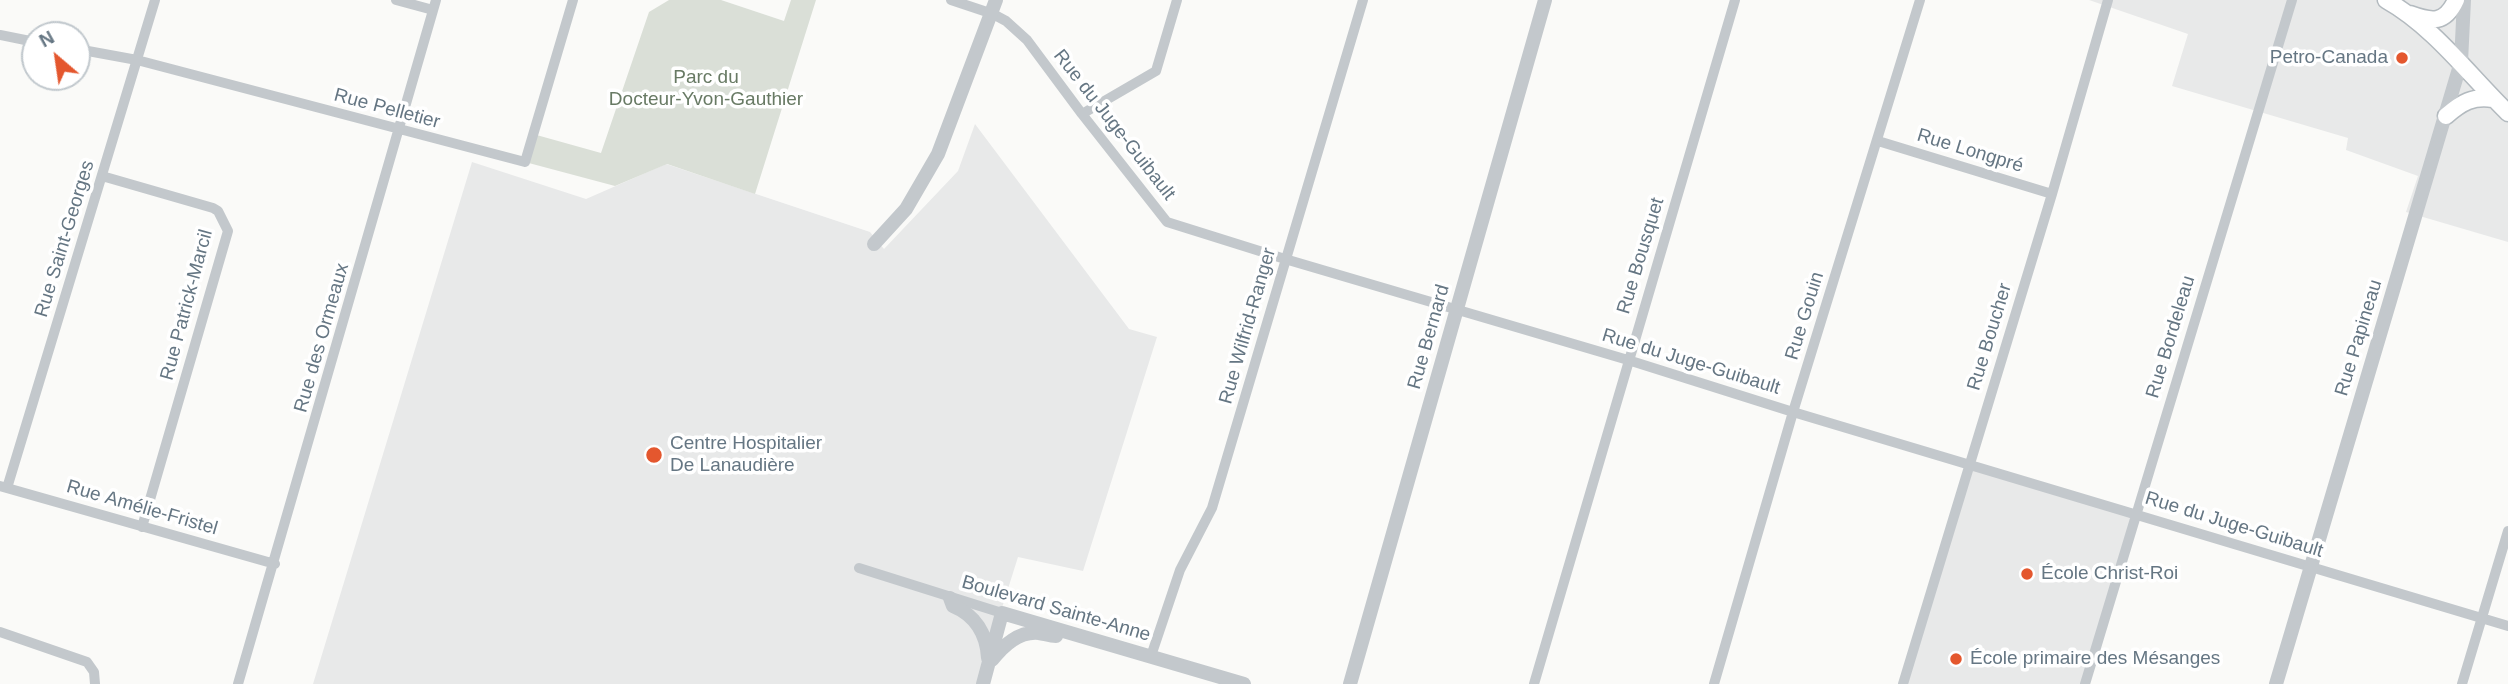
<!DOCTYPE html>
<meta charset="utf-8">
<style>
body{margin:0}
#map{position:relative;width:2508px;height:684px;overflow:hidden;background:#fafaf8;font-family:Helvetica,sans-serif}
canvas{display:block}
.north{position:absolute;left:21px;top:21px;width:70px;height:70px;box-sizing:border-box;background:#fff;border:2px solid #c1c8cd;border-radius:50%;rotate:331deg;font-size:19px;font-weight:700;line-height:28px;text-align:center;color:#657683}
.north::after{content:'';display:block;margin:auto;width:24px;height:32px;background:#e4572e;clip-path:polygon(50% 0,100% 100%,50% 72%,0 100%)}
</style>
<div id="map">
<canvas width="2508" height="684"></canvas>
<div class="north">N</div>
</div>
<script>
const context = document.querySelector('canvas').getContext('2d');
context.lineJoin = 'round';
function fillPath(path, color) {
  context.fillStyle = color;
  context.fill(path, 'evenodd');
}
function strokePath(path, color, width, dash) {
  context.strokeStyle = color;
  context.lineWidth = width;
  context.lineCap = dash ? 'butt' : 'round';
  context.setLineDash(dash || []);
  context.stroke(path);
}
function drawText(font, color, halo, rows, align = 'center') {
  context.font = font + ' Helvetica,sans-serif';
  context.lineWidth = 7;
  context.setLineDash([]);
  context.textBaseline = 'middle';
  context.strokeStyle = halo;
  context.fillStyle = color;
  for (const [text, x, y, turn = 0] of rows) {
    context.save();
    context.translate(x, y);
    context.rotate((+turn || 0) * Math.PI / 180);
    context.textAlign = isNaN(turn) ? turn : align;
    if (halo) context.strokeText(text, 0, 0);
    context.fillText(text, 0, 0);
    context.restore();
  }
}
fillPath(new Path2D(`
 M2089 0H2508V242L2406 212 2418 176 2346 150 2348 138 2172 86 2188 34Z
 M975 124 1129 329 1157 337 1083 571 1018 557 978 684H313L472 162 586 199 666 164 870 232 884 249 958 171Z
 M1969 464 2136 514 2085 684H1903Z`), '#e8e9e9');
fillPath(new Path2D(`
 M669 0H721L784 21 791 0H816L755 194 667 164 615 186 525 162 533 134 601 153 649 12Z`), '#dadfd7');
const secondary = new Path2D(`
 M2386 0C2434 27 2469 75 2508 113
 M2410 14C2432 22 2445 24 2456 0
 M2446 116C2462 102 2473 96 2493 99`);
strokePath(secondary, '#b3babf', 19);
strokePath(new Path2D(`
 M396 0 433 10
 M951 0 993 14 1006 21 1027 40 1082 114 1167 222 1285 259 1628 360 1793 412 2508 626
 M0 35 35 42
 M77 49 137 60 525 162 573 0
 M1082 114 1156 71 1177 0
 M1878 141 2052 194
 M102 176 213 208 218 211 228 231 142 527
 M0 486 275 564
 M7 488 155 0
 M859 568 1002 613
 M0 632 87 662 94 672 95 684
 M1151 656 1180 570 1212 508 1363 0
 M238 684 436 0
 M1534 684 1735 0
 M1714 684 1793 412 1920 0
 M1903 684 2052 194 2108 0
 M2085 684 2292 0
 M2462 684 2508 531`), '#c3c8cc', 10);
strokePath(new Path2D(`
 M874 244 906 209 938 154 996 0
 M950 598 953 606C975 615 987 634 988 658
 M992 660C1004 645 1019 631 1039 633 1045 634 1050 636 1056 636
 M983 684 1002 613 1244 684
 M1350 684 1545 0
 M2276 684 2461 62 2464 0`), '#c3c8cc', 14);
strokePath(secondary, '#fff', 16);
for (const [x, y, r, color] of [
 [2402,58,7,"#e4572e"],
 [654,455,9,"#e4572e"],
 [2027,574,7,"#e4572e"],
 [1956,659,7,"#e4572e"]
]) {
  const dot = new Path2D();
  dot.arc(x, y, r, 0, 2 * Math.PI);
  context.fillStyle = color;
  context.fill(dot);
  strokePath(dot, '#fff', 2.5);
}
drawText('19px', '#657683', '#fff', [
 ["Petro-Canada",2388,58,"right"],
 ["Centre Hospitalier",670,444],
 ["De Lanaudière",670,466],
 ["École Christ-Roi",2041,574],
 ["École primaire des Mésanges",1970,659]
], 'left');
drawText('19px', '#687a64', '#fff', [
 ["Parc du",706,78],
 ["Docteur-Yvon-Gauthier",706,100]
]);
drawText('19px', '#657683', '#fff', [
 ["Rue Pelletier",387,109,15],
 ["Rue du Juge-Guibault",1114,125,52],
 ["Rue Longpré",1970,151,17],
 ["Rue Saint-Georges",65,239,-73],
 ["Rue Bousquet",1641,256,-73],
 ["Rue Patrick-Marcil",187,305,-75],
 ["Rue Gouin",1805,316,-73],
 ["Rue Wilfrid-Ranger",1248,326,-74],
 ["Rue Bernard",1429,337,-74],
 ["Rue Boucher",1990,337,-73],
 ["Rue Bordeleau",2171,337,-73],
 ["Rue des Ormeaux",322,338,-74],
 ["Rue Papineau",2359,338,-73],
 ["Rue du Juge-Guibault",1691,362,17],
 ["Rue Amélie-Fristel",142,508,16],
 ["Rue du Juge-Guibault",2234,525,17],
 ["Boulevard Sainte-Anne",1056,609,16]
]);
</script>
